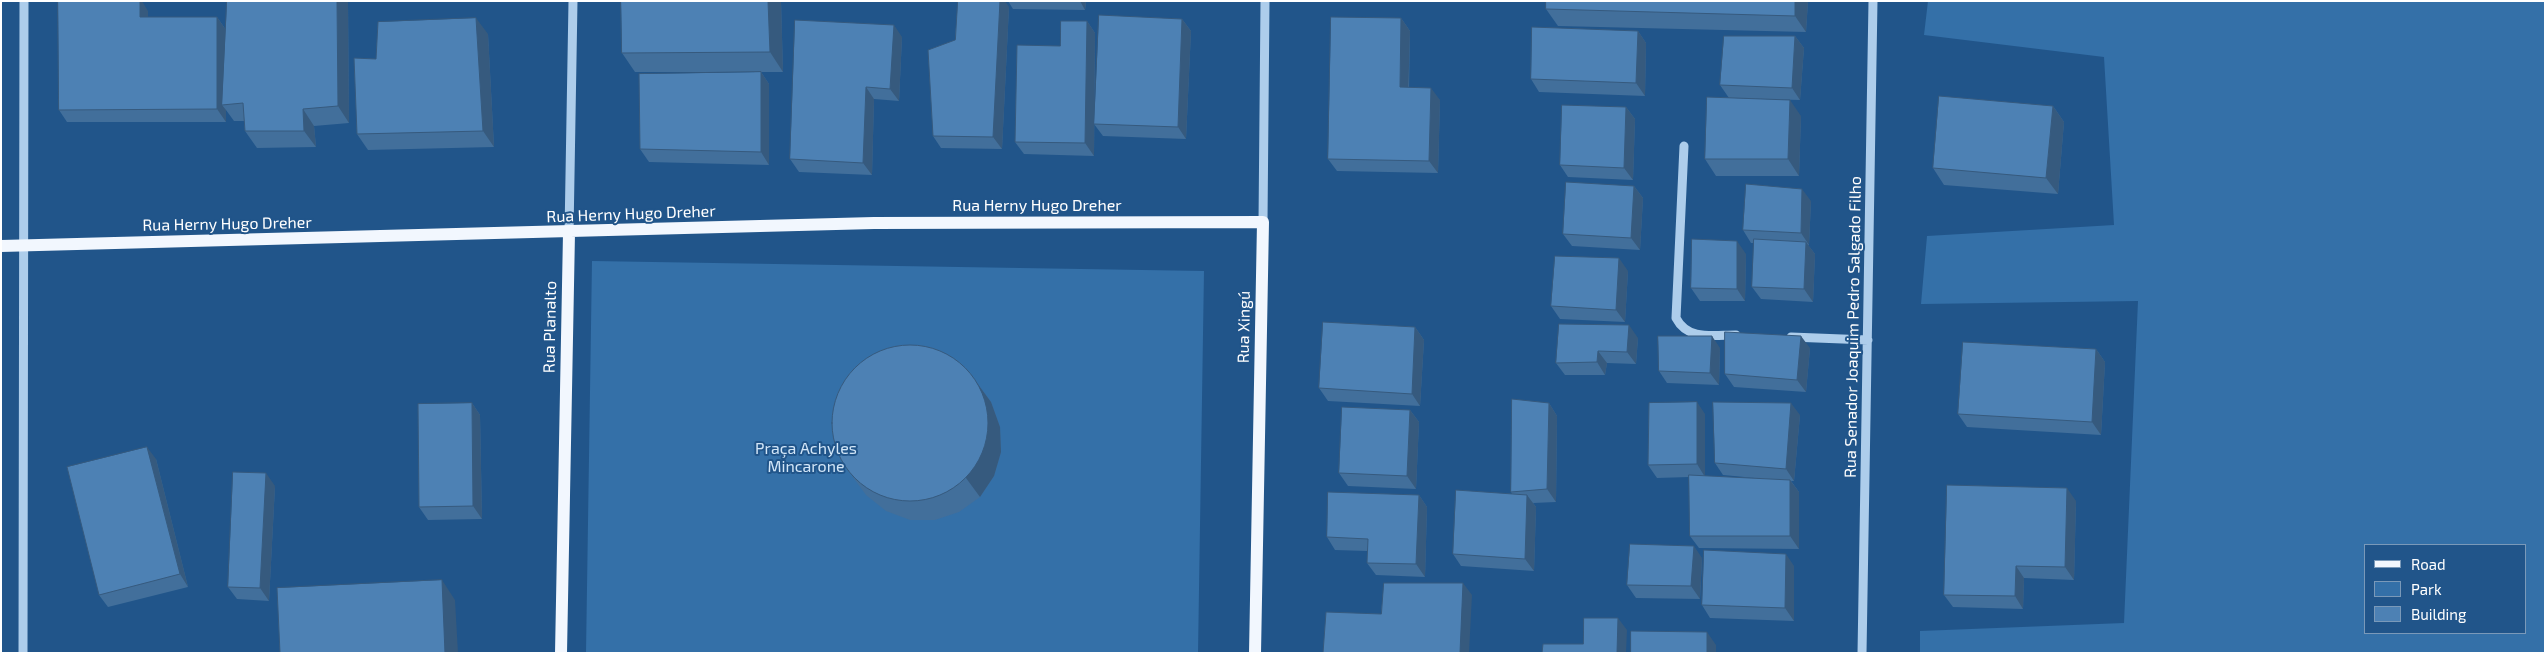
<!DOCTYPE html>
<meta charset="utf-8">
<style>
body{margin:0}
#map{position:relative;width:2546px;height:654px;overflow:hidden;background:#21558a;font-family:"Exo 2",sans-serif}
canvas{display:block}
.frame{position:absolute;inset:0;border:2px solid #fff;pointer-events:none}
.legend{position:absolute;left:2364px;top:544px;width:162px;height:90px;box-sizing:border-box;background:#21558a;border:1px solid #7a99b9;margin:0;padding:6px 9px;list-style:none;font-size:15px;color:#fff}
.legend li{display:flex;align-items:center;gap:10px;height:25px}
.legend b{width:25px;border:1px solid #7a99b9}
</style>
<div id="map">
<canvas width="2546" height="654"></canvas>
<div class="frame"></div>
<ul class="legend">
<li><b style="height:6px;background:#f2f7fe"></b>Road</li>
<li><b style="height:14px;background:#3470a8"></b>Park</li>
<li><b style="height:14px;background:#4d81b4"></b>Building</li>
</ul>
</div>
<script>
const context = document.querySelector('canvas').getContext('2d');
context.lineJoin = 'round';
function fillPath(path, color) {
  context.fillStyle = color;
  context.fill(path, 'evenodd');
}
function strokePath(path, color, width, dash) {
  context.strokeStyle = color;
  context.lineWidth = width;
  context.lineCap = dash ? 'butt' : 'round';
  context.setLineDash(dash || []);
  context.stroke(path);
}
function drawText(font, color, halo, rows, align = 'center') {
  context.font = font + ' "Exo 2",sans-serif';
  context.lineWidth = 4;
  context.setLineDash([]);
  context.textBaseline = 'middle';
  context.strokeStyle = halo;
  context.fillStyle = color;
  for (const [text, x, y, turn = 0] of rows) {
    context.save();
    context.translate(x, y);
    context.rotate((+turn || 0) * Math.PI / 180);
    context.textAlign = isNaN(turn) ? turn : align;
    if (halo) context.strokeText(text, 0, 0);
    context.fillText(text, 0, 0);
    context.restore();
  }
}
fillPath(new Path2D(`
 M1928 1H2545V653H1920V631L2124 623 2138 301 1921 304 1927 236 2114 225 2104 57 1924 35ZM2365 545H2525V633H2365Z
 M592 261 1204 271 1198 653H586Z`), '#3470a8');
strokePath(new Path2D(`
 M1684 146 1676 318C1688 341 1713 335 1736 335
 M1263 222 1265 1
 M569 233 573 1
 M1791 337 1868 340
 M23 653 24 1
 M1862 653 1873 1`), '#adcdeb', 9);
strokePath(new Path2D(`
 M1 246 874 223 1263 222 1255 653
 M561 653 569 233`), '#f2f7fe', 12);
fillPath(new Path2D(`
 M348 1 349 123 314 126 316 147 257 148 245 131V121H234L226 110V122H67L59 110 148 11V17H217L226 30Z
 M781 1 783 72H761L769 84V165L649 162 640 149 755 72H635L622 53Z
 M1008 1H1086L1085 10 1013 9Z
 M1808 1 1806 32 1558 26 1546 9Z
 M1009 7 1002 149 941 148 933 136 955 40Z
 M1401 18 1410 31 1409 88 1440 100 1438 173 1337 171 1328 159Z
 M1182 19 1191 31 1186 139 1103 136 1094 124Z
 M1087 21 1095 33 1094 156 1024 154 1015 142 1060 46Z
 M1638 31 1646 43 1645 96 1539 92 1531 79Z
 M488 34 494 147 368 150 357 134 376 59Z
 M1795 36 1804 48 1800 100 1729 98 1720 85Z
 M902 37 899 101 874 99 872 175 799 172 790 159Z
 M2053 106 2064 122 2058 194 1944 185 1933 168Z
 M1626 107 1635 119 1633 180 1568 177 1560 165Z
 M1801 116 1799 176H1716L1705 159Z
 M1634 186 1643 198 1640 250 1572 246 1563 234Z
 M1811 201 1809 245H1808L1815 254 1813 302 1761 299 1752 287 1754 243H1751L1743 230Z
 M1746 254 1745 301H1700L1691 288Z
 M1628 271 1625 322 1560 319 1551 306Z
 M1415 327 1424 340 1420 406 1328 401 1319 388Z
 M1638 338 1636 364 1607 363 1605 375H1565L1556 363Z
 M1720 348 1719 385 1667 383 1659 371Z
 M1810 348 1806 392 1734 387 1725 374Z
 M2096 349 2105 362 2101 435 1967 427 1958 414Z
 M977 383 991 402 1000 427 1001 452 994 476 980 497 959 512 935 520H910L886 511 866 495 852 476Z
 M472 403 480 415 482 519 428 520 419 507Z
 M1549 403 1557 416 1556 502 1533 503 1536 507 1534 571 1461 566 1453 554 1512 494 1511 492Z
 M1410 410 1419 422 1416 489 1348 486 1339 473Z
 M1705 414V476L1755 478 1723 475 1715 463 1800 415 1794 481H1791L1799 492V549L1699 548 1690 536 1689 477 1657 478 1648 465Z
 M156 459 188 587 108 607 99 595Z
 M275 486 269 601 237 599 228 587Z
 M1419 495 1427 507 1425 577 1376 575 1367 563V551L1335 550 1327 537Z
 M2076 501 2074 580 2024 578 2023 609 1953 607 1944 595Z
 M1702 558 1700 599 1636 598 1627 585Z
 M1794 566V621L1710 618 1702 605Z`), '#426f9b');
fillPath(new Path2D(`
 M140 1H142L148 11V29L140 17Z
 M337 1H348L349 123 338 106Z
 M768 1H781L783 72 770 52Z
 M1000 1H1005L1009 7 1002 149 993 137Z
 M1080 1H1086L1085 10Z
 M1795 1H1808L1806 32 1795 16Z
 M217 17 226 30 222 105 226 110V122L217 109Z
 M476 18 488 34 494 147 483 131Z
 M1401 18 1410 31 1408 100 1400 87Z
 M1182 19 1191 31 1186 139 1178 127Z
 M1087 21 1095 33 1094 156 1085 143Z
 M894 25 902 37 899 101 890 89Z
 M1638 31 1646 43 1645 96 1636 83Z
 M1795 36 1804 48 1800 100 1792 88Z
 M761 72 769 84V165L761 152Z
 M866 87 874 99 872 175 863 163Z
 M1431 88 1440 100 1438 173 1429 161Z
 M1790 100 1801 116 1799 176 1788 159Z
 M2053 106 2064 122 2058 194 2046 178Z
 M1626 107 1635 119 1633 180 1624 168Z
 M303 109 314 126 316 147 304 131Z
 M1634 186 1643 198 1640 250 1631 238Z
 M1802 189 1811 201 1809 245 1801 233Z
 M1737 241 1746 254 1745 301 1737 289Z
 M1806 242 1815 254 1813 302 1804 289Z
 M1619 258 1628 271 1625 322 1616 310Z
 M1629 325 1638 338 1636 364 1627 352Z
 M1415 327 1424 340 1420 406 1412 394Z
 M1712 336 1720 348 1719 385 1710 373Z
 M1801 336 1810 348 1806 392 1797 380Z
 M2096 349 2105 362 2101 435 2092 422Z
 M1598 351 1607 363 1605 375 1597 362Z
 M977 383 991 402 1000 427 1001 452 994 476 980 497 966 478Z
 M1697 402 1705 414V477L1697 464Z
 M472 403 480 415 482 519 473 506Z
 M1549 403 1557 416 1556 502 1547 489Z
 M1791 403 1800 415 1794 481 1786 469Z
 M1410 410 1419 422 1416 489 1407 476Z
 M147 447 156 459 188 587 180 574Z
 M266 473 275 486 269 601 260 588Z
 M1790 480 1799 492V549L1790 536Z
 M2067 488 2076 501 2074 580 2065 567Z
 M1419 495 1427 507 1425 577 1416 564Z
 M1527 495 1536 507 1534 571 1525 559Z
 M1694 546 1702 558 1700 599 1691 586Z
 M1786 554 1794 566V621L1785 608Z
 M2016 566 2024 578 2023 609 2015 596Z
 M442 580 455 600 458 653H445Z
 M1463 583 1472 595 1469 653H1460Z
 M1618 618 1627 630 1626 653H1617Z
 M1707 632 1716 645V653H1707Z`), '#365a7e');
const building = new Path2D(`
 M58 1H140V17H217V109L59 110Z
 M227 1H337L338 106 303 109 304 131H245L243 103 222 105Z
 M621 1H768L770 52 622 53Z
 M958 1H1000L993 137 933 136 928 50 955 40Z
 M1546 1H1795V16L1546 9Z
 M1099 15 1182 19 1178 127 1094 124Z
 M1331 17 1401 18 1400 87 1431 88 1429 161 1328 159Z
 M476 18 483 131 357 134 354 58 376 59 378 22Z
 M795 20 894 25 890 89 866 87 863 163 790 159Z
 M1061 21H1087L1085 143 1015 142 1017 45 1060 46Z
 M1532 27 1638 31 1636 83 1531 79Z
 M1724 36H1795L1792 88 1720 85Z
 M761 72V152L640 149 639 74Z
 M1939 96 2053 106 2046 178 1933 168Z
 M1707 97 1790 100 1788 159H1705Z
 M1562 105 1626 107 1624 168 1560 165Z
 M1566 182 1634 186 1631 238 1563 234Z
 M1746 184 1802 189 1801 233 1743 230Z
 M1692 239 1737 241V289L1691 288Z
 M1754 239 1806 242 1804 289 1752 287Z
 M1555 256 1619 258 1616 310 1551 306Z
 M1323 322 1415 327 1412 394 1319 388Z
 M1559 324 1629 325 1627 352 1598 351 1597 362 1556 363Z
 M1725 332 1801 336 1797 380 1725 374Z
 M1658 336H1712L1710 373 1659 371Z
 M1963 342 2096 349 2092 422 1958 414Z
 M832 423a78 78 0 1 1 156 0a78 78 0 1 1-156 0Z
 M1512 399 1549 403 1547 489 1511 492Z
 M1697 402V464L1648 465 1649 403Z
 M1713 402 1791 403 1786 469 1715 463Z
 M472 403 473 506 419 507 418 404Z
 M1342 407 1410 410 1407 476 1339 473Z
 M147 447 180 574 99 595 67 467Z
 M233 472 266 473 260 588 228 587Z
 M1689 475 1790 480V536H1690Z
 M1947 485 2067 488 2065 567 2016 566 2015 596 1944 595Z
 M1456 490 1527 495 1525 559 1453 554Z
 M1328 492 1419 495 1416 564 1367 563 1368 539 1327 537Z
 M1630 544 1694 546 1691 586 1627 585Z
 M1704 550 1786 554 1785 608 1702 605Z
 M442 580 445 653H280L277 588Z
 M1384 583H1463L1460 653H1323L1326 612 1381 614Z
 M1584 618H1618L1617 653H1542L1543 644H1583Z
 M1631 631 1707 632V653H1631Z`);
fillPath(building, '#4d81b4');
strokePath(building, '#365a7e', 1);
drawText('16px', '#fff', '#21558a', [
 ["Rua Herny Hugo Dreher",1037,206],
 ["Rua Herny Hugo Dreher",631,214,-2],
 ["Rua Herny Hugo Dreher",227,224,-1],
 ["Rua Planalto",550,327,-89],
 ["Rua Xingú",1244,327,-89],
 ["Rua Senador Joaquim Pedro Salgado Filho",1853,327,-89]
]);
drawText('16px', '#d2e6f8', '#21558a', [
 ["Praça Achyles",806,449],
 ["Mincarone",806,467]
]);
</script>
